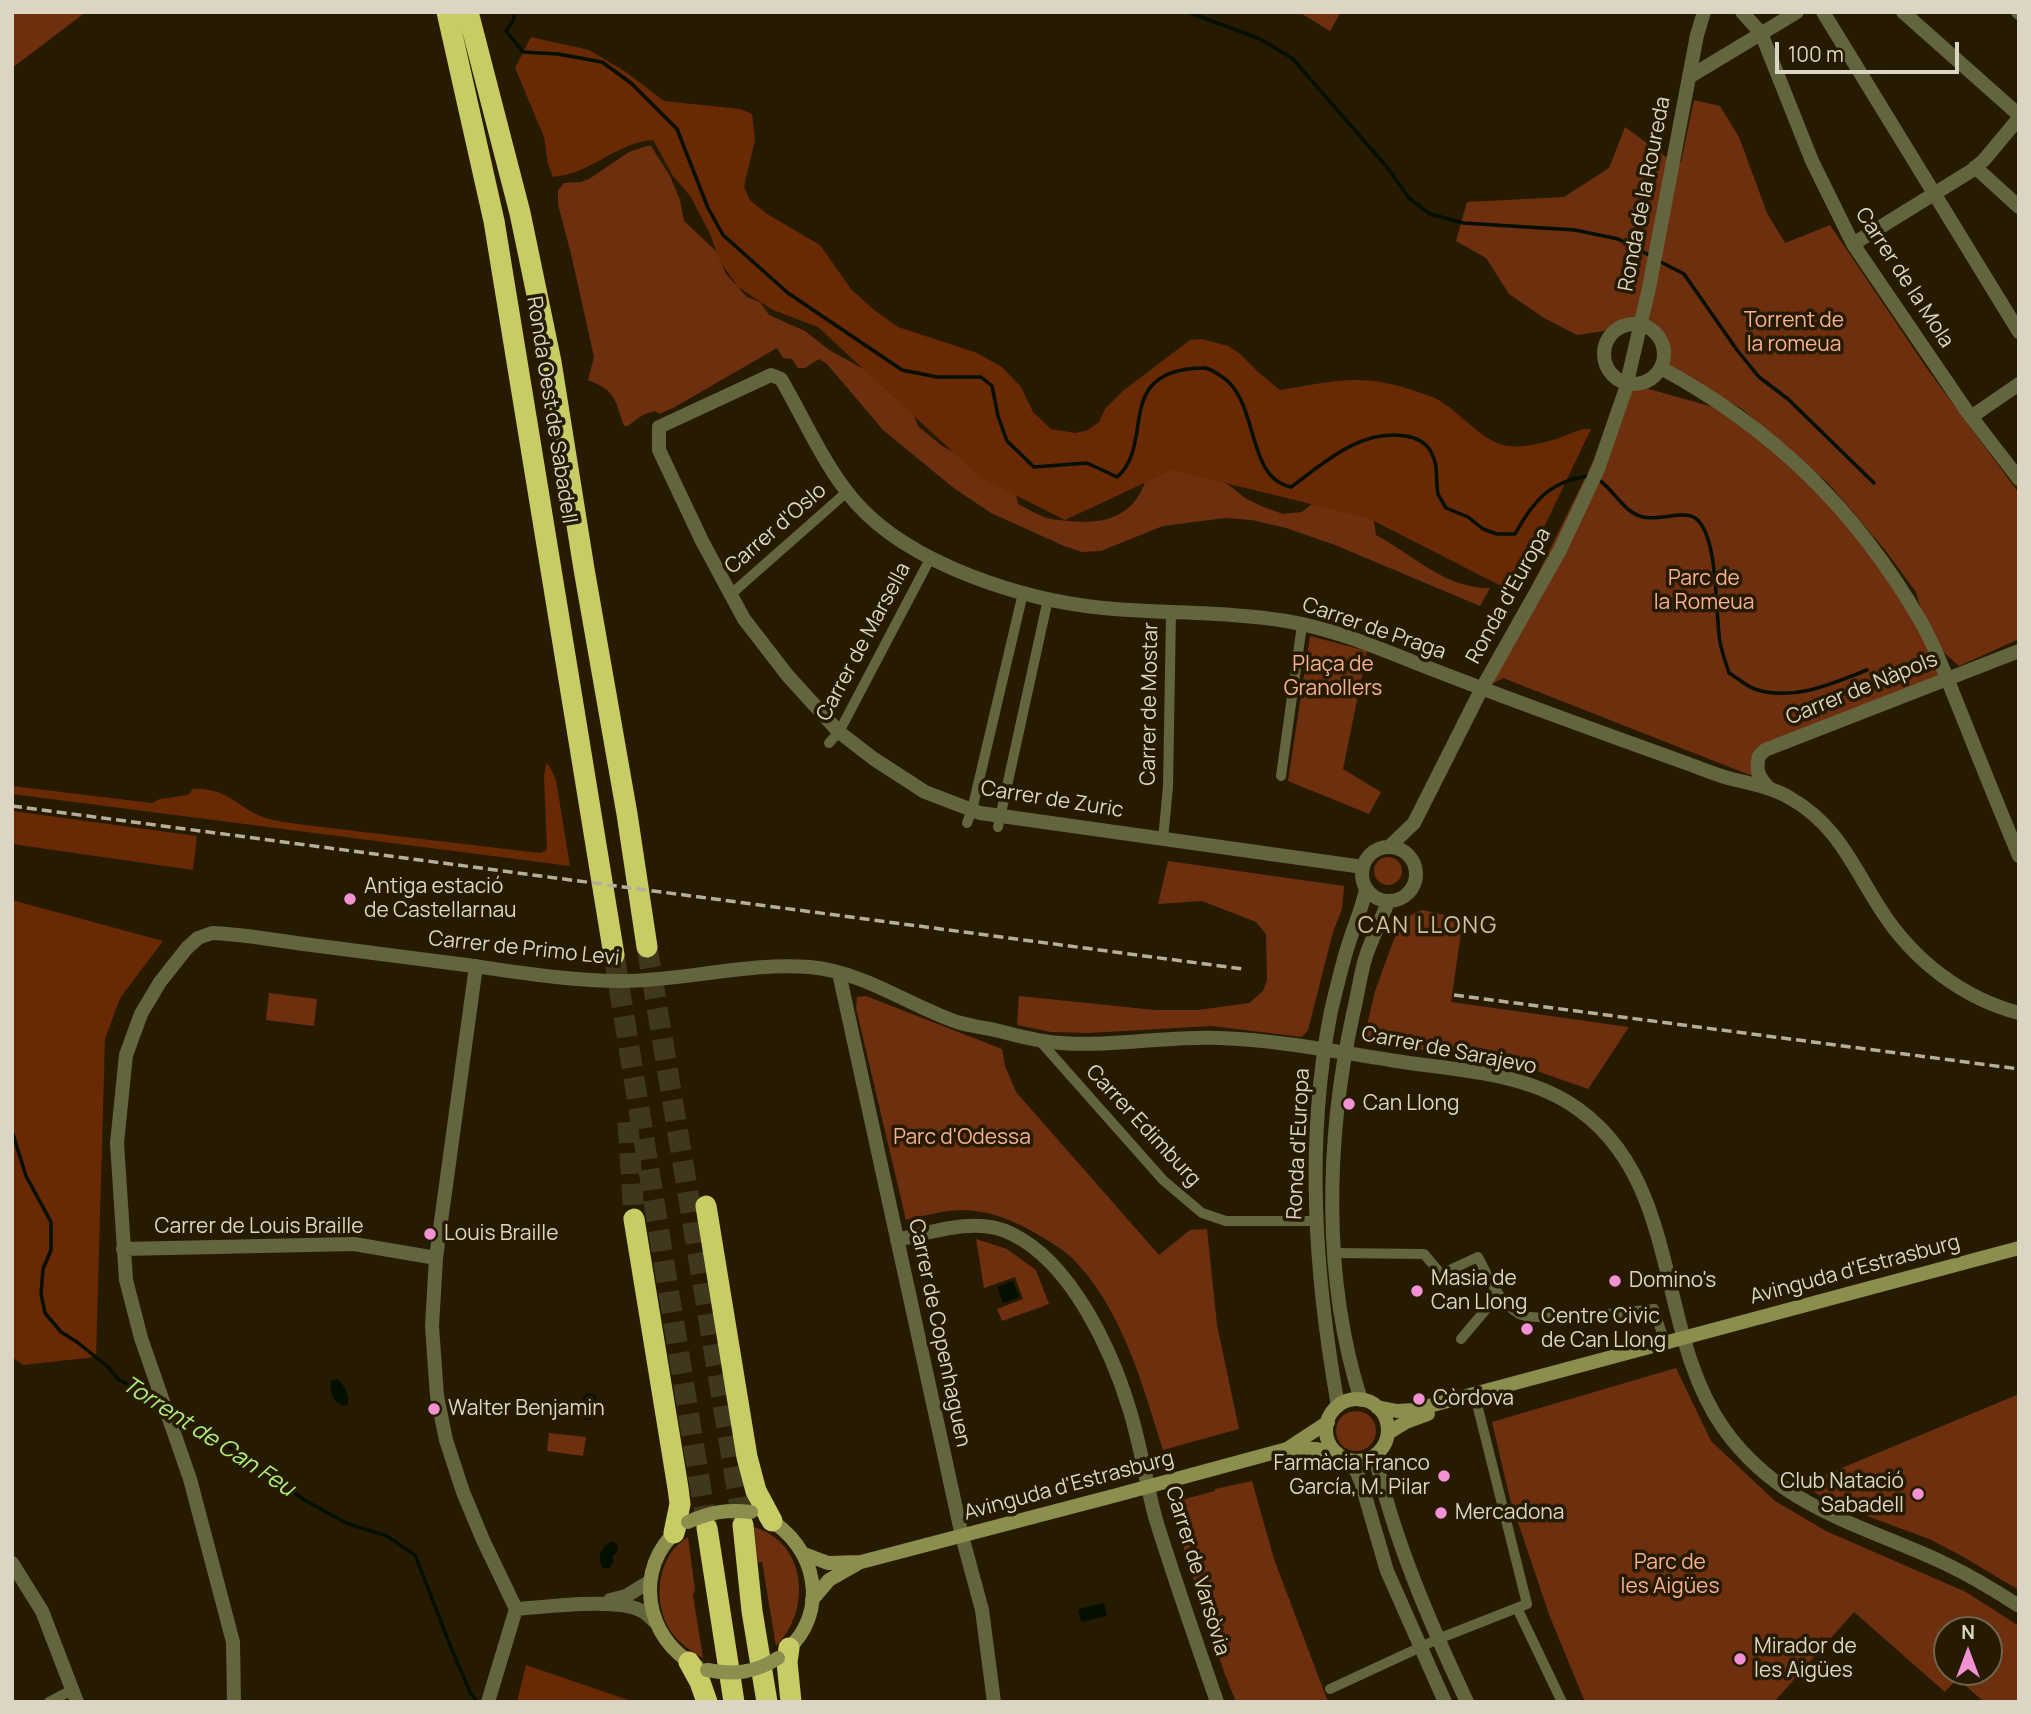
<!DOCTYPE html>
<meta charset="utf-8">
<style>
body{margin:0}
#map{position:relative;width:2031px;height:1714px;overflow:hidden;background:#261b00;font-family:Manrope,sans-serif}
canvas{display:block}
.frame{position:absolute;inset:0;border:14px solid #dcd5c4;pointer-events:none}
.north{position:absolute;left:1933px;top:1616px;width:70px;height:70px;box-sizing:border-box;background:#261b00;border:2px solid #6f654e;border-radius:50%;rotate:0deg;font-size:19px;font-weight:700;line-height:28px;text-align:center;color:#dcd5c4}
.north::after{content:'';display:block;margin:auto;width:24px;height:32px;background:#f391d5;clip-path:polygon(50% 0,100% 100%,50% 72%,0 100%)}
.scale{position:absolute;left:1775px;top:42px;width:184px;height:32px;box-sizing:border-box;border:4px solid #dcd5c4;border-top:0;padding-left:9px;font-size:21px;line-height:24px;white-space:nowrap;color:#dcd5c4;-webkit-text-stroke:5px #261b00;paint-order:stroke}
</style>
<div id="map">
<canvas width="2031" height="1714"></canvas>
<div class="frame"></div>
<div class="north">N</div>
<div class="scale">100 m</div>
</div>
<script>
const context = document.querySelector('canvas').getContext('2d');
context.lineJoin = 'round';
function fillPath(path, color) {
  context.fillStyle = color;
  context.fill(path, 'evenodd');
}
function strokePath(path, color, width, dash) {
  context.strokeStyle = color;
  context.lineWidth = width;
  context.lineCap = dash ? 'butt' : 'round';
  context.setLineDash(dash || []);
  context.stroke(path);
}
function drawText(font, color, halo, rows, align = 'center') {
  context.font = font + ' Manrope,sans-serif';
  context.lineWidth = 7;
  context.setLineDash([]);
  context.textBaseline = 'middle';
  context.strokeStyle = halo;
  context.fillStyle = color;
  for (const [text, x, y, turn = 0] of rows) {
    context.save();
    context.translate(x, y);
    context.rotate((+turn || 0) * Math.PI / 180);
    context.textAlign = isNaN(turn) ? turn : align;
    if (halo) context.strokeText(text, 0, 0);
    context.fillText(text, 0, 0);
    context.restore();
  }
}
fillPath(new Path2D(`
 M12 12H86L12 68Z
 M1299 12H1341L1330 31Z
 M1694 100 1720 106 1739 137 1767 213 1785 243 1830 225 1928 370 2019 493V639L1959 666 1930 640 1947 678 1759 756 1760 779 1503 678 1481 690 1631 384 1738 414 1843 510 1928 634 1916 592 1885 550 1829 484 1742 409 1667 365 1668 341 1651 323 1627 320 1604 331 1577 335 1544 318 1509 294 1486 258 1456 241 1467 202 1564 197 1609 168 1625 127 1666 157 1681 162Z
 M647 146H651L670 176 680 200 684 221 717 252 726 274 747 297 760 302 769 315 805 331 829 350 882 379 911 407 918 426 942 446 1014 484 1018 504C1027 508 1037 515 1047 518 1054 520 1062 520 1069 521 1105 525 1135 516 1146 479L1169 466 1216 475 1245 498 1261 506 1283 514 1302 512 1314 502 1373 515 1376 535C1414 555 1445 589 1490 588L1480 606 1335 545 1286 528 1252 520 1225 518 1163 526 1101 551 1082 552 1064 546 991 513 955 489 883 430 827 364 819 359 805 368H798L792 359 783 358 777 348 673 408 659 414 655 411C642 414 638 418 628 426H624C614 398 617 392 588 380L594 357 571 254 558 204V190L564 183 581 182 589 179 629 152Z
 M1310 636 1367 651 1343 769 1381 792 1369 814 1288 781Z
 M1374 871a14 14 0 1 1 28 0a14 14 0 1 1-28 0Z
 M1168 861 1344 886 1342 909 1333 932 1308 1030 1302 1037 1212 1026 1088 1033 1051 1032 1017 1025 1019 996 1155 1010H1198L1249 1003 1263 991 1267 980 1266 934 1256 922 1202 901 1158 904Z
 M1422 910 1463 919 1451 1002 1629 1027 1588 1089 1531 1069 1445 1053 1363 1042 1375 991 1401 920Z
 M269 993 317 999 314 1026 266 1020Z
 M866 996 1002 1049 1005 1066 1016 1092 1159 1255 1190 1230 1207 1229 1217 1325 1239 1429 1163 1450C1142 1384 1122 1307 1071 1257 1060 1247 1044 1238 1030 1230 1010 1219 988 1211 964 1210 944 1210 925 1216 906 1220L856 1008 857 997Z
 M976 1239 1007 1249 1036 1270 1049 1304 1002 1321 997 1309 1023 1299 1015 1277 984 1288Z
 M1676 1368 1711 1441 1775 1501 1826 1531 1966 1592 2019 1626V1702H1984L1965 1685 1976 1672H1989V1630H1947V1672H1963L1945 1692 1854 1612 1774 1702H1585L1550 1617 1510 1499 1492 1422Z
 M2019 1394V1590L1960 1555 1929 1539 1835 1504 1801 1485Z
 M1336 1431a20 20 0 1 1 40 0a20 20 0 1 1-40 0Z
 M549 1433 586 1437 583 1456 547 1451Z
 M1252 1481 1274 1559 1328 1702H1236L1224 1672 1171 1509 1174 1502 1215 1491V1489Z
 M754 1527C807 1543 812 1610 776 1646L762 1562H758Z
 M688 1537 695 1590 693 1595 703 1658C690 1651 678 1642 670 1630 652 1601 657 1555 688 1537Z`), '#6e2f0e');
fillPath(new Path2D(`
 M531 37 589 50 626 72 664 101 740 109 752 114 755 140 744 187 750 200 767 214 820 245 851 289 873 309 898 327 977 353 1002 367 1021 387 1033 412 1051 429 1075 433 1088 430 1099 422 1105 409 1124 390 1190 340 1202 339 1228 346 1239 353 1258 372 1280 390C1331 382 1360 372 1412 390 1424 394 1436 397 1446 405 1464 417 1481 439 1503 445 1519 449 1540 444 1556 439 1569 435 1578 428 1591 429L1513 592 1368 518 1172 470 1065 520 981 478 818 327 773 310 738 287 720 261 710 234 691 197 673 176 653 140C615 143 591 174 553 177L548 164 544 137 515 68Z
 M546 763 550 767 556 780 570 866 12 794V786L152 803 160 799 188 795 193 789C228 787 238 809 266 818 278 822 293 823 305 825L539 853 543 852 547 849 544 777Z
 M12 811 197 836 193 870 12 844Z
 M12 900 163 941 120 998 105 1039 96 1357 23 1365 12 1357Z
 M526 1665 634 1702H517Z`), '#692904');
fillPath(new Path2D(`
 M1013 1281 1019 1297 1003 1303 997 1287Z
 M337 1379C345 1385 349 1394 348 1404L344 1406C333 1403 329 1392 331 1381Z
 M587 1393 595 1395C599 1402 598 1414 592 1420H585C579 1413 580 1399 587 1393Z
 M613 1541 618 1546 617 1552 612 1557 614 1562 609 1568H603C596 1558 601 1545 613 1541Z
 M1104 1603 1107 1616 1081 1622 1078 1609Z`), '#040f00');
strokePath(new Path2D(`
 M515 12 513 21 506 31 523 52 558 54 602 62 631 83 677 129 708 208 723 235 788 293 902 370 937 377H981L992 386 998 416 1007 441 1034 467 1087 463 1117 477C1156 444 1112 370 1202 368 1209 367 1214 372 1221 376 1260 400 1245 478 1291 487 1324 463 1360 429 1405 436 1415 437 1426 442 1431 452 1439 466 1435 479 1438 494 1440 498 1444 504 1446 508L1468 517 1483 529 1497 534H1515C1533 501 1550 481 1589 476
 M1188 12 1260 39 1292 58 1386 166 1409 198 1430 214 1463 223 1575 230 1618 239 1651 256
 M1657 260 1684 274 1737 350 1759 377 1788 399 1874 483
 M1599 480C1614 490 1624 513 1643 517 1659 521 1684 510 1695 518 1719 534 1715 614 1720 642 1722 653 1726 663 1729 673 1738 678 1748 688 1758 690 1795 701 1833 683 1867 670
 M12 1131 26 1176 51 1222V1250L43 1269 41 1294 45 1313 61 1332 77 1342 107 1366 118 1379 157 1401
 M170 1408 197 1424 306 1501 346 1523 387 1536 415 1555 452 1650 470 1692 477 1702`), '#040f00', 3.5);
strokePath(new Path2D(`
 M647 947 743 1525
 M614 955 707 1528
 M628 1122 634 1219`), '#41371d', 21, [21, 10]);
strokePath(new Path2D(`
 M730 595 848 491
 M829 743 839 732 931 557
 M1281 776 1302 625
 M967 823 972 810 1023 593
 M998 827 1048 599
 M1163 839 1168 787 1171 612
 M1039 1040 1163 1180 1202 1213 1226 1221H1315
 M1336 1253 1424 1254 1441 1274 1478 1257C1489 1278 1498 1301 1519 1314 1535 1323 1631 1312 1654 1309L1665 1343
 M1461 1339 1498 1295
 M1517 1608 1562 1702
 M1330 1689 1438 1639 1527 1604 1476 1400
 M49 1702 72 1690`), '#63653e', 10);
strokePath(new Path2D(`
 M1742 12 1761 33 1812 161 1853 244 1966 410 2019 479
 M1823 12 2019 332
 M1903 12 2019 115
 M2018 12 2019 13
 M1689 77 1797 12
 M1975 167 2019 207
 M1853 244 1971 171 1984 160 2019 118
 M1604 354a30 30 0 1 1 60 0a30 30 0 1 1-60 0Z
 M1661 368C1774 429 1856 510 1920 620 1937 649 1948 682 1961 713 1980 761 1999 808 2019 856
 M1971 417 2019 384
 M1770 789C1759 778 1755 771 1759 756L1765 750 2019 651
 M1363 867 980 813 925 792 874 759 839 732 788 676 744 619 702 541 659 450V427L771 375 781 379C805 420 825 468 857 504 912 565 1023 600 1103 608 1164 614 1225 611 1286 621 1329 628 1371 645 1411 661 1502 697 1594 730 1686 763 1700 768 1714 774 1728 778 1748 783 1772 787 1790 798 1838 825 1853 867 1881 910 1913 960 1962 998 2019 1013
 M476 966 436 1258 432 1326 437 1396 446 1440 463 1492 483 1540 516 1609 488 1702
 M839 973 962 1536 982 1610 994 1702
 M897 1240C932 1232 978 1216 1012 1234 1072 1263 1112 1351 1130 1411 1141 1447 1146 1484 1156 1520 1175 1581 1196 1641 1217 1702
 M123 1249 354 1244 436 1258
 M12 1563 42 1611 77 1702
 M610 1600 626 1596 649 1582
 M516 1609C546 1607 617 1597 642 1611 646 1613 651 1618 654 1621
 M234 1702 233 1642 190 1479 141 1338 126 1280 117 1143 126 1055 141 1014 160 982 187 948 198 938 212 933C240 934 268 939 296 943 355 951 415 958 474 966 523 973 572 981 621 981 684 981 747 962 810 967 864 972 908 1005 957 1022 971 1026 985 1028 999 1031 1019 1036 1040 1042 1061 1043 1113 1047 1166 1036 1219 1038 1278 1040 1338 1052 1396 1061 1453 1070 1520 1072 1569 1103 1684 1175 1653 1329 1724 1429 1781 1509 1864 1525 1946 1564 1971 1576 1996 1591 2019 1606`), '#63653e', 14);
strokePath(new Path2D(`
 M1362 874a27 27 0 1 1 54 0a27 27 0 1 1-54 0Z
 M1389 847 1414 823 1481 690 1560 550 1598 469 1625 391 1649 288 1697 35 1704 12
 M1361 1400C1322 1278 1326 1138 1353 1014 1358 995 1360 974 1366 956 1372 938 1381 920 1388 902
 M1338 1406C1315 1276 1305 1142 1331 1011 1336 990 1341 969 1347 949 1353 928 1362 910 1366 889
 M1375 1456C1394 1540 1430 1623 1467 1702
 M1352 1461 1361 1482 1387 1571 1445 1702`), '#63653e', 14);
strokePath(new Path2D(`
 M1326 1430a31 31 0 1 1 62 0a31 31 0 1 1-62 0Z
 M1377 1407 1397 1411 1414 1410 2019 1248
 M1388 1433 1406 1422 1428 1414
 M1289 1449H1315L1337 1453
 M766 1518C817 1545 831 1613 785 1652
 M679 1529C632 1568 645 1640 697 1666
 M804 1554 828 1563 861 1562 1117 1495 1287 1449 1328 1422
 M812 1600 829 1580 857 1564`), '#8c8e4e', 14);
strokePath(new Path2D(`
 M447 12 494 221 614 955
 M468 12 520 213 551 362 584 569 627 814 647 947
 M706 1206 747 1457 756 1491 772 1521
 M634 1219 678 1488 680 1504 674 1533
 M743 1525 752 1611 767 1702
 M707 1528 734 1702
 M789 1648 787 1662 791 1702
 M689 1662 700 1682 707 1702`), '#c9cc64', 21);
strokePath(new Path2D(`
 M12 806 1243 969
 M1454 995 2019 1069`), '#b6ae9b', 3.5, [10, 5]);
strokePath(new Path2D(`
 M688 1522C710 1512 728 1509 751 1512
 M707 1670C734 1675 755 1673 778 1658`), '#8c8e4e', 14);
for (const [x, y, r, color] of [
 [350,899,7,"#f391d5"],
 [1349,1104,7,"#f391d5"],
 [430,1234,7,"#f391d5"],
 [1615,1281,7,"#f391d5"],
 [1417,1291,7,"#f391d5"],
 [1527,1329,7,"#f391d5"],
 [1419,1399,7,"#f391d5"],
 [434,1409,7,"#f391d5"],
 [1444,1476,7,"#f391d5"],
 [1918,1494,7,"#f391d5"],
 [1441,1513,7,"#f391d5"],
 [1740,1659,7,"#f391d5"]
]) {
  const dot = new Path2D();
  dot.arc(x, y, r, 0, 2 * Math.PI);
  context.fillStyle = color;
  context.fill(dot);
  strokePath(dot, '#261b00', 2.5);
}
drawText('21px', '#dcd5c4', '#261b00', [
 ["Ronda de la Roureda",1645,194,-79],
 ["Carrer de la Mola",1904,278,57],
 ["Ronda Oest de Sabadell",551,410,81],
 ["Carrer d'Oslo",776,529,-41],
 ["Ronda d'Europa",1509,596,-61],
 ["Carrer de Praga",1374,629,19],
 ["Carrer de Marsella",864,642,-62],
 ["Carrer de Nàpols",1862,689,-22],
 ["Carrer de Mostar",1150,704,-89],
 ["Carrer de Zuric",1052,800,9],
 ["Carrer de Primo Levi",524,949,6],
 ["Carrer de Sarajevo",1449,1051,11],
 ["Carrer Edimburg",1143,1126,47],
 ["Ronda d'Europa",1299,1144,-87],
 ["Carrer de Louis Braille",259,1227],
 ["Avinguda d'Estrasburg",1855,1270,-15],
 ["Carrer de Copenhaguen",939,1333,78],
 ["Avinguda d'Estrasburg",1069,1486,-15],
 ["Carrer de Varsòvia",1197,1571,73]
]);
drawText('21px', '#f8b091', '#261b00', [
 ["Torrent de",1794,321],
 ["la romeua",1794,345],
 ["Parc de",1704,579],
 ["la Romeua",1704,603],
 ["Plaça de",1333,665],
 ["Granollers",1333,689],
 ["Parc d'Odessa",962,1138],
 ["Parc de",1670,1563],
 ["les Aigües",1670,1587]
]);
drawText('21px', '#dcd5c4', '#261b00', [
 ["Antiga estació",364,887],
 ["de Castellarnau",364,911],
 ["Can Llong",1363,1104],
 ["Louis Braille",444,1234],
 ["Masia de",1431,1279],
 ["Can Llong",1431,1303],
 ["Domino's",1629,1281],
 ["Centre Civic",1541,1317],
 ["de Can Llong",1541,1341],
 ["Còrdova",1433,1399],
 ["Walter Benjamin",448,1409],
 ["Farmàcia Franco",1430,1464,"right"],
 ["García, M. Pilar",1430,1488,"right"],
 ["Club Natació",1904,1482,"right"],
 ["Sabadell",1904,1506,"right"],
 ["Mercadona",1455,1513],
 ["Mirador de",1754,1647],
 ["les Aigües",1754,1671]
], 'left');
context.letterSpacing = '2px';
drawText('23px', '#cfc19e', '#261b00', [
 ["CAN LLONG",1428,927]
]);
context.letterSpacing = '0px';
drawText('italic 23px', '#afec7a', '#261b00', [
 ["Torrent de Can Feu",208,1437,33]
]);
</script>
